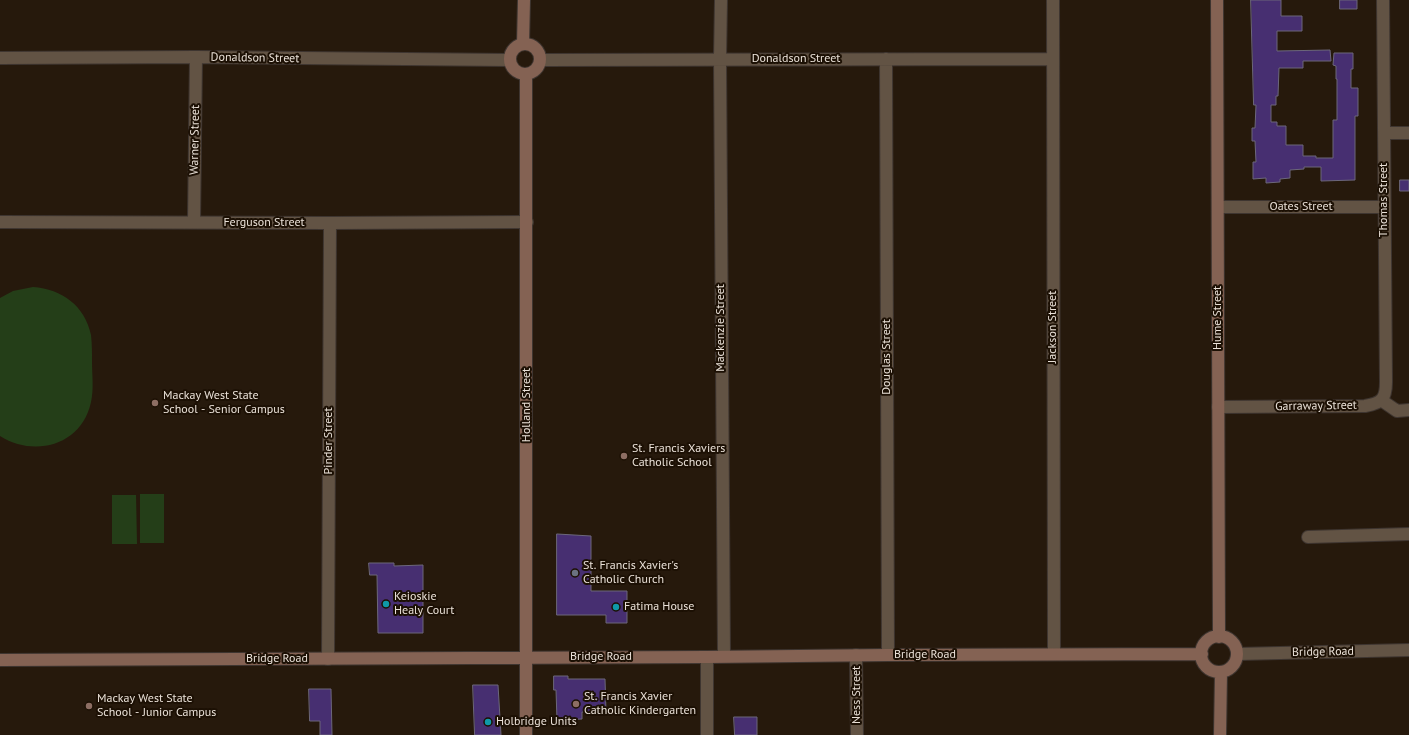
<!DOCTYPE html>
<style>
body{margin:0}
canvas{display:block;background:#26190c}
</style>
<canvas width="1409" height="735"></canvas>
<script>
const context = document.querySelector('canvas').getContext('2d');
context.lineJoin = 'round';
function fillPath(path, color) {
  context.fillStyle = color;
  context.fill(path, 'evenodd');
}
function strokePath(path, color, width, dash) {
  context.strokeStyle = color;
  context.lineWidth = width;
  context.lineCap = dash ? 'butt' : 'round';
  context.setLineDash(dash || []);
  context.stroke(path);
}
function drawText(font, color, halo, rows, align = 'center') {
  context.font = font + ' "PT Sans",sans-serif';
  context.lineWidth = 4;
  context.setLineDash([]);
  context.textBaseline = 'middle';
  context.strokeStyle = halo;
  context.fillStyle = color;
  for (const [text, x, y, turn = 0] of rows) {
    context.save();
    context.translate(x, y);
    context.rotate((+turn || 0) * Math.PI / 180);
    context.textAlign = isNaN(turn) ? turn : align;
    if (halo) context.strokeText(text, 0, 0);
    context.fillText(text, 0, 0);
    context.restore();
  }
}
fillPath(new Path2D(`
 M33 287C62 289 85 306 91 335 92 344 92 353 92 362 92 375 94 389 91 402 82 445 35 458 0 436V298L13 291Z
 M140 494H164V543H140Z
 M112 495H136L137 544H112Z`), '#243e18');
const building = new Path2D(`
 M1251 0H1281V16H1302V31H1277V51L1330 50 1331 61H1303V68H1279L1278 96H1276V105H1271V122H1277V126H1286V145H1303V156H1316V158H1333V120H1337V79H1336V66L1333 65 1334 53H1353V69H1351V88H1358V116H1355V180L1321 181V167H1304V169L1290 170V178L1280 179V182L1266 183V178L1253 179V162H1256L1255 141H1252V128H1255L1256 105H1254Z
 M1340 0H1357V9H1340Z
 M1400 180H1409V191H1400Z
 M557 534 591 536V591H627V623H606V615H557Z
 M369 563H394V566L423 565V633H378L377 575H370Z
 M554 676H568V679H605L606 712H582V719L557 720 556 690H554Z
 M473 685H498L501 735H475Z
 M309 689H331L332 735H320V721H310Z
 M734 717H757V735H735Z`);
fillPath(building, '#472f71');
strokePath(building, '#6c677b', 1);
const street = new Path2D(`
 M721 0 720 59 724 656
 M1053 0 1054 654
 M0 58 196 57 509 60
 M886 59 888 655
 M540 60 1052 59
 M1384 133H1409
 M1218 207H1384
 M0 222 330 223 527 222
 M194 222 196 57
 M1381 400 1397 411 1409 410
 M1218 407 1365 406C1382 403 1386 399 1386 382L1383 0
 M1308 537 1409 534
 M1237 654 1409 650
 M856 655 857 735
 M707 657V735
 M328 659 330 223`);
const secondary = new Path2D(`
 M1217 0 1219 637
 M510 59a15 15 0 1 1 30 0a15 15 0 1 1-30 0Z
 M523 44 524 0
 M526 75V735
 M1201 654a18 18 0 1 1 36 0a18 18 0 1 1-36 0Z
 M0 660 707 657 888 655 1202 654
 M1220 735 1221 672`);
strokePath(street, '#3e3530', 14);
strokePath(secondary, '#3e3530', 14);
strokePath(street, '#625344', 12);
strokePath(secondary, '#846253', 12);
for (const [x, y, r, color] of [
 [155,403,4,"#8d6e63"],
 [624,456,4,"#8d6e63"],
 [575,573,4,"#6b7280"],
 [386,604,4,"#0f9aa8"],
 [616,607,4,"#0f9aa8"],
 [576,704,4,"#8d6e63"],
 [89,706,4,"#8d6e63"],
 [488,722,4,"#0f9aa8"]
]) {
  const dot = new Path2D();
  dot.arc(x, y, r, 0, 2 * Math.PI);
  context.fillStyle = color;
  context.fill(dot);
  strokePath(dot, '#1c1004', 1.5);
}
drawText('12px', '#eae1d8', '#1c1004', [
 ["Donaldson Street",255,58,1],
 ["Donaldson Street",796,59],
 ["Warner Street",195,140,-89],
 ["Thomas Street",1384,200,-90],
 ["Oates Street",1301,207],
 ["Ferguson Street",264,223],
 ["Hume Street",1218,318,-90],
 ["Jackson Street",1053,327,-90],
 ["Mackenzie Street",721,328,-90],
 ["Douglas Street",887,357,-90],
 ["Holland Street",527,405,-90],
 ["Garraway Street",1316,406,-1],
 ["Pinder Street",329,441,-90],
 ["Bridge Road",1323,652,-1],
 ["Bridge Road",925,655],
 ["Bridge Road",601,657],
 ["Bridge Road",277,659],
 ["Ness Street",857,695,-90]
]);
drawText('12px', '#eae1d8', '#1c1004', [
 ["Mackay West State",163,396],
 ["School - Senior Campus",163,410],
 ["St. Francis Xaviers",632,449],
 ["Catholic School",632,463],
 ["St. Francis Xavier's",583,566],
 ["Catholic Church",583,580],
 ["Keioskie",394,597],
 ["Healy Court",394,611],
 ["Fatima House",624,607],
 ["St. Francis Xavier",584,697],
 ["Catholic Kindergarten",584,711],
 ["Mackay West State",97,699],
 ["School - Junior Campus",97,713],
 ["Holbridge Units",496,722]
], 'left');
</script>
